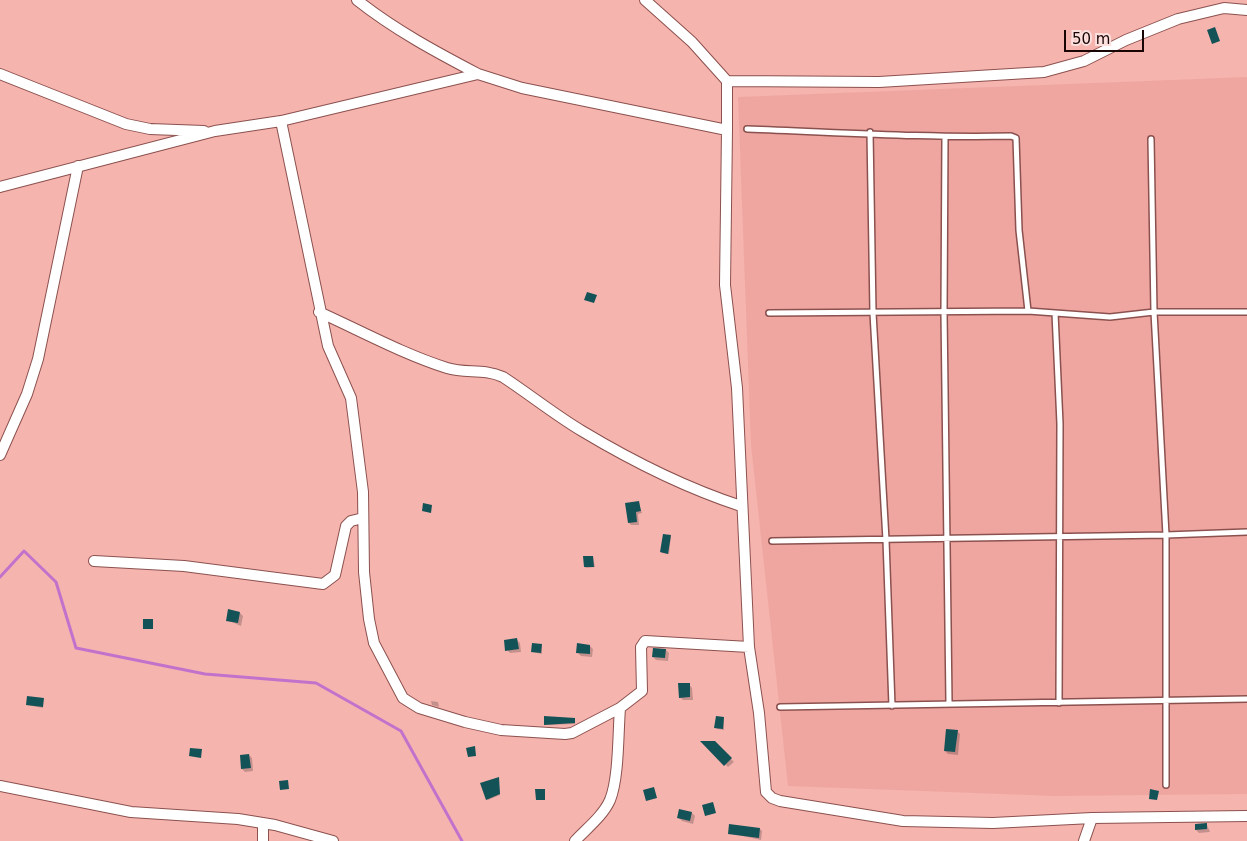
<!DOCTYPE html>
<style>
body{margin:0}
#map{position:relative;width:1247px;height:841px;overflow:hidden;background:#f6b4af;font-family:"DejaVu Sans",sans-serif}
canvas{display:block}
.scale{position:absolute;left:1064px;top:30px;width:80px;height:22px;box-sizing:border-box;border:2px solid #1a0505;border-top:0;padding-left:6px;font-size:15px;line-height:18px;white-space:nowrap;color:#1a0505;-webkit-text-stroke:4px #fce0de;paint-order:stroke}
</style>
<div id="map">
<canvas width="1247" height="841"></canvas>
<div class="scale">50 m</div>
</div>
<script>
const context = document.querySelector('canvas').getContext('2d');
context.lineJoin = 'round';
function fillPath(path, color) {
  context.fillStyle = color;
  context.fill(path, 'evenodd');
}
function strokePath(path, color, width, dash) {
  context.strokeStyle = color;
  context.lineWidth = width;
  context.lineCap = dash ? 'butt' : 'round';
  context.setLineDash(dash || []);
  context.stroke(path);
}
fillPath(new Path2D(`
 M1247 77V794L1054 796 788 786 751 445 738 97Z`), '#efa6a1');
fillPath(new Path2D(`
 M638 502 642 513 638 514 639 525H631L629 523Z
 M671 536 669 554 662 553 661 552Z
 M593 557 595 567 586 568 585 567Z
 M240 613 243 616 241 626 227 620Z
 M517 640 520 643 521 652 510 653 507 650Z
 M542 645V654L532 652Z
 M590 646 593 649 592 657 581 656 578 653Z
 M666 650 669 653 668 661 656 660 653 657Z
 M689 684 692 688 693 700H683L680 697Z
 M43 699V708L27 705Z
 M431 701 438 702 439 707 432 705Z
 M724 718V730L717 729 716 728Z
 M574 719 575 724 545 725Z
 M957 731 960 734 958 755 948 754 945 751Z
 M703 742H714L734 762 728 767Z
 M249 755 252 758 253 771 245 772 242 769Z
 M498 778 500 795 488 800 487 799Z
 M692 813 695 816 693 824 682 821 679 818Z
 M1207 825 1210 832 1199 833 1196 830Z
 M760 829 762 831 761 840 729 833Z`), '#0003');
strokePath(new Path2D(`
 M0 577 24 551 56 582 76 648 205 674 316 683 401 731 462 841`), '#c372cc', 3);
fillPath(new Path2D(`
 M1215 27 1220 41 1212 44 1207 30Z
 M587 292 597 295 594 303 584 300Z
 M639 501 641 511 636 512 637 522 628 523 625 503Z
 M423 503 432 505 431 513 422 511Z
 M663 534 671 535 668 554 660 552Z
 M583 556H593L594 567H584Z
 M228 609 240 612 238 623 226 621Z
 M143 619H153V629H143Z
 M517 638 519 649 505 651 504 640Z
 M532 643 542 644 541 653 531 652Z
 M577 643 590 645V654L576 653Z
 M653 648 666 649 665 658 652 657Z
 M678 683H690V697L679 698Z
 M27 696 44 698 43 707 26 705Z
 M544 716 575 718V723L544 725Z
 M716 716 724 717 723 729 714 728Z
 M946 729 958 730 955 752 944 751Z
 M700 741H715L732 758 724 766Z
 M475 746 476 756 468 757 466 748Z
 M190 748 202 749 201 758 189 756Z
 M249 754 251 768 241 769 240 755Z
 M499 777 500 794 486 800 480 783Z
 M288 780 289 789 280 790 279 781Z
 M654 787 657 798 646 801 643 790Z
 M535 789H545V800H536Z
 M1150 789 1159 791 1157 800 1149 799Z
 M713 802 716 813 705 816 702 805Z
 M679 809 692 812 690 821 677 818Z
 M1207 823V829L1195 830V824Z
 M729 824 760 828 759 838 728 834Z`), '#135257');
const service = new Path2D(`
 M747 129C835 132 923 138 1011 136L1016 138 1019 230 1028 311
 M870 132 873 313 886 540 892 706
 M945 137 944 312 949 703
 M1151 139 1154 312 1166 535V785
 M769 313 1028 311 1110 317 1154 312H1247
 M1055 313 1060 424 1059 703
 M772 541 1166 535 1247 532
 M780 707 1247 699`);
const minor = new Path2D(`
 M357 0C395 30 436 52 478 74
 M645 0 692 42 727 81V130
 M0 74 126 124 150 129 204 131
 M727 81 879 82 1044 72 1084 61 1126 40 1178 19 1224 8 1247 10
 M281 121 328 346 351 398 363 492 364 572 369 619 374 643 403 698 419 708 465 722 501 730 565 734 572 733 620 708 642 691 641 647 645 641 749 647
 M0 187 215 131 281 121 478 74 522 88 727 130 725 285 737 388 749 647 759 713 766 792 772 798 780 801 903 821 993 823 1092 818 1247 816
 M319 312C361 331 403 354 447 368 466 374 483 368 503 377 529 394 555 415 582 431 632 461 686 488 741 506
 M0 455 27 394 38 359 78 166
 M94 561 184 566 323 584 335 575 346 526 351 521 363 518
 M0 786 131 812 238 819 275 825 333 841
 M263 823V841
 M575 841C586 829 603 816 610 800 619 778 618 733 620 708
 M1084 841 1092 818`);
strokePath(service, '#8b514e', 8);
strokePath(minor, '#8b514e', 12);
strokePath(service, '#fff', 5);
strokePath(minor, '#fff', 10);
</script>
